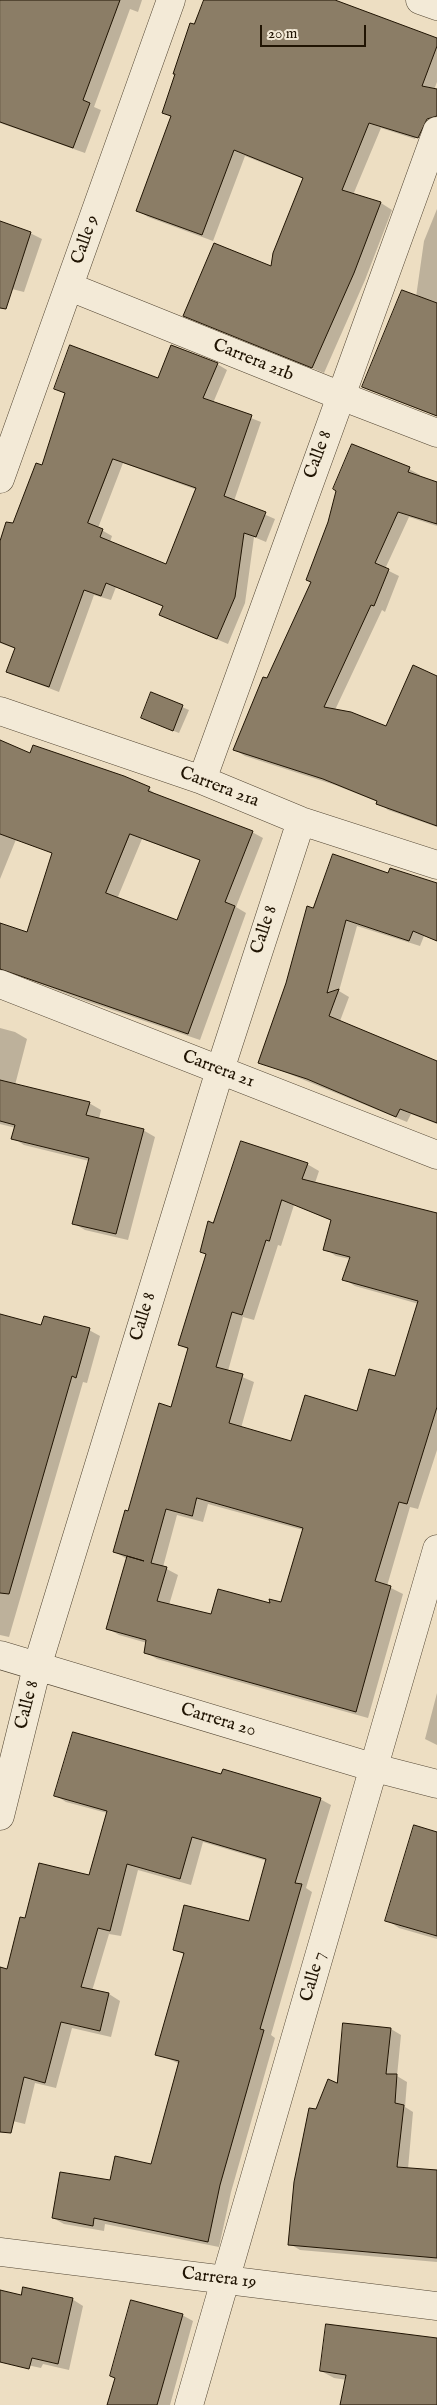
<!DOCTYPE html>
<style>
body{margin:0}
#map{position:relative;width:437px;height:2405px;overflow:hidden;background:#eddec2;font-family:"IM FELL English",serif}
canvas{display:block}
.scale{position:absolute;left:260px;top:25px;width:106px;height:22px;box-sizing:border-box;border:2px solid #201403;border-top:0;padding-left:6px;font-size:15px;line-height:18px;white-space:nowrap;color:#201403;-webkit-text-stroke:4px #f3ead7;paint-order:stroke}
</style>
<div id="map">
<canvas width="437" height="2405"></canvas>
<div class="scale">20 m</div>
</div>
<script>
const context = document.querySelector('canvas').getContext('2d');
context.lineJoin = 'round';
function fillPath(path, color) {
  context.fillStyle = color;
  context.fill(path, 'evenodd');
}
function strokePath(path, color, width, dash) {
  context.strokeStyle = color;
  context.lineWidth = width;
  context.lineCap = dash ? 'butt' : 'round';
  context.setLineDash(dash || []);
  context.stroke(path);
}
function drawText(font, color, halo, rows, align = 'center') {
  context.font = font + ' "IM FELL English",serif';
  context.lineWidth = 4.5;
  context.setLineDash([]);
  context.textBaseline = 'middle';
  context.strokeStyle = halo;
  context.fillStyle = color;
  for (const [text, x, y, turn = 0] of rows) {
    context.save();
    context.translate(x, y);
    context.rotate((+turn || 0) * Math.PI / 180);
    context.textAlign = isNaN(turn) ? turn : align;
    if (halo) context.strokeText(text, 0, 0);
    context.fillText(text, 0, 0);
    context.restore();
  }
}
fillPath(new Path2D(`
 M2 0H142L138 12 130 9 94 107 101 110 85 153 0 123Z
 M205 0H327L437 39V82L415 139 381 128 353 195 381 203 392 210 365 280 324 373 185 315 272 268 304 179 245 156 213 241 148 217 137 210 172 118 163 112Z
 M437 209V416L375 391 416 297 424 241Z
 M0 222 30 233 42 239 24 292 12 289 0 305Z
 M217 364 227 370 213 403 261 422 234 501 275 519 266 542 254 537 245 603 228 644 171 620 164 607 116 587 111 600 94 595 59 692 7 672 16 649 0 643V545L14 525 42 467 66 394 56 389 158 379ZM123 463 197 490 166 566 110 542 112 536 98 528Z
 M409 469 420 475 419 477 437 483V526L409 517 385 569 399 576 385 612 382 610 335 710 386 727 437 677V827L388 810 378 802 335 785 245 756 235 750 267 680Z
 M152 694 189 710 179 733 148 721Z
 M0 741 47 763 0 879Z
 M149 789 159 797 252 832 263 838 236 907 246 913 200 1040 80 999 18 975 0 973V924L27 934ZM142 839 201 861 178 921 117 899Z
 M389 875 437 886V941L424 936 420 946 357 926 339 991 349 997 340 1021 437 1062V1124L411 1114 407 1122 260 1062 314 910Z
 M0 1028 15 1032 27 1039 15 1085 89 1103 101 1110 99 1119 143 1130 155 1137 128 1240 85 1230 73 1223 89 1161 24 1145 13 1138 16 1128 0 1124Z
 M307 1164 319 1171 315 1183 437 1213V1450L418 1509 410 1507 387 1586 403 1594 368 1718 157 1659 145 1652 147 1643 119 1635 107 1628 127 1559 115 1552 171 1408 189 1350 180 1345 207 1255 201 1251 214 1225ZM294 1205 332 1221 325 1249 336 1256 350 1259 344 1279 355 1286 419 1304 396 1377 357 1413 292 1443 241 1428 254 1382 228 1371 243 1317 254 1320 278 1245 281 1246ZM208 1504 303 1530 282 1604 212 1616 169 1605 178 1575 163 1567 177 1515 203 1522Z
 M0 1315 41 1326 89 1330 100 1336 87 1383 83 1382 9 1637 0 1635Z
 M437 1693V1745L425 1739Z
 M222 1775 320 1799 331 1805 306 1888 312 1892 271 2035 275 2038 231 2192 219 2247 105 2224 104 2231 64 2224 53 2218 111 2181 152 2165 180 2064 157 2054 185 1955 175 1949 250 1923 267 1861 203 1842 191 1885 138 1870 121 1936 109 1934 92 1991 109 1994 120 2001 111 2037 72 2028 56 2088 35 2083 25 2124 0 2118V1979L7 1970 26 1920 90 1877 107 1813 66 1802 55 1795Z
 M437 1833V1939L399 1928 387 1920Z
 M344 2025 391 2029 401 2035 397 2076 407 2082 405 2107 413 2112 408 2169 437 2171V2262L300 2250 290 2244 316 2111 338 2084Z
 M0 2291 22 2296 72 2299 83 2306 69 2370 43 2364 41 2368 0 2359Z
 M182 2315 193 2321 170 2405H108Z
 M437 2339V2405H341L347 2380 334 2378 321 2371Z`), '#0003');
const building = new Path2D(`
 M0 0H120L83 100 90 103 73 148 0 122Z
 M204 0H335L437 38V46L422 86 437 89V116L427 119 418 138 369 123 342 190 381 202 354 273 312 368 183 316 214 243 271 266 273 253 303 178 234 150 202 235 136 211 171 116 162 113 175 74H173L190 23 194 24Z
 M0 221 31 232 6 309 0 308Z
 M402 290 437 303V416L362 387Z
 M70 345 158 378 171 345 218 363 203 398 252 415 224 496 266 512 256 537 244 533 235 597 217 639 159 615 163 606 106 583 101 596 84 590 49 687 6 672 15 648 0 642V541L6 522 13 523 36 463 42 465 65 393 54 389ZM113 459 196 488 166 564 100 537 103 529 88 523Z
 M352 444 410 467 408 472 437 482V524L398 512 375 563 389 569 374 606 371 605 324 707 351 712 386 726 413 665 437 676V826L376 804 377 801 323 779 233 750 263 677 267 678 311 582 306 580 328 522 336 491 333 489Z
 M151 692 183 705 173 731 141 718Z
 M0 740 30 753 33 745 124 776 150 787 148 791 253 831 225 902 235 906 188 1034 0 969V923L27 932 52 853 0 834ZM130 834 200 860 177 920 106 893Z
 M333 854 388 873 390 868 437 883V941L413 931 409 941 346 920 327 993 339 989 329 1016 437 1061V1123L400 1109 396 1117 307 1079 258 1063 286 983 307 906 313 908Z
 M0 1080 90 1102 86 1115 144 1129 116 1234 72 1224 89 1158 11 1139 15 1125 0 1121Z
 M241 1141 308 1163 302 1179 437 1213V1407L407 1504 399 1502 375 1581 391 1586 356 1712 144 1653 146 1640 106 1629 127 1556 144 1561 113 1552 125 1510 128 1511 159 1403 171 1407 188 1348 178 1345 206 1254 200 1252 208 1221 213 1223ZM282 1200 331 1220 323 1250 350 1257 342 1280 418 1301 395 1376 369 1369 357 1411 305 1395 291 1441 229 1423 243 1374 216 1367 232 1312 242 1315 266 1240 269 1241ZM197 1498 303 1528 281 1602 269 1599 270 1603 218 1589 211 1614 157 1601 167 1567 151 1563 166 1509 192 1516Z
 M0 1314 41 1325 44 1316 90 1328 76 1378 72 1376 9 1594 0 1593Z
 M73 1732 221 1774 223 1769 321 1798 295 1883 302 1884 260 2029 264 2030 220 2185 208 2242 94 2218 93 2226 52 2218 60 2172 110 2180 115 2156 151 2164 179 2061 155 2055 184 1953 173 1950 184 1905 249 1921 266 1859 192 1837 180 1879 127 1864 110 1931 98 1928 81 1987 109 1993 100 2031 61 2022 45 2083 24 2077 11 2133 0 2132V1967L7 1969 20 1917 25 1918 39 1863 89 1875 107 1811 54 1796Z
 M414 1825 437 1832V1936L385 1921Z
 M343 2023 391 2028 386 2074H397L395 2103 404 2105 397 2167 437 2170V2258L288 2245 294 2182 309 2108 316 2109 328 2079 337 2083Z
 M23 2287 73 2298 58 2364 32 2358 29 2369 0 2362V2290L21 2295Z
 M131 2300 183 2314 157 2405H107L115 2378 110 2376Z
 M326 2324 437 2338V2405H340L346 2375 320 2371Z`);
fillPath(building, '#8b7d66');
strokePath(building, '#201403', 1);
const minor = new Path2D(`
 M420 0 437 6
 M70 287 341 396 437 433
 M0 479 171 0
 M0 711 202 780 301 821 437 865
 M202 780 437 131
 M0 984 437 1155
 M0 1655 375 1768 437 1784
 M0 1816 37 1667 220 1070 301 821
 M0 2252 437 2306
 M189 2405 437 1549`);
strokePath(minor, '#534633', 29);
strokePath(minor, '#f3ead7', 28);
drawText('18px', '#201403', '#f3ead7', [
 ["Calle 9",86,240,-71],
 ["Carrera 21b",253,361,22],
 ["Calle 8",319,455,-70],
 ["Carrera 21a",219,788,21],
 ["Calle 8",265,930,-72],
 ["Carrera 21",218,1070,21],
 ["Calle 8",144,1317,-73],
 ["Calle 8",28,1705,-76],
 ["Carrera 20",218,1721,17],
 ["Calle 7",314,1977,-74],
 ["Carrera 19",219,2279,7]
]);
</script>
